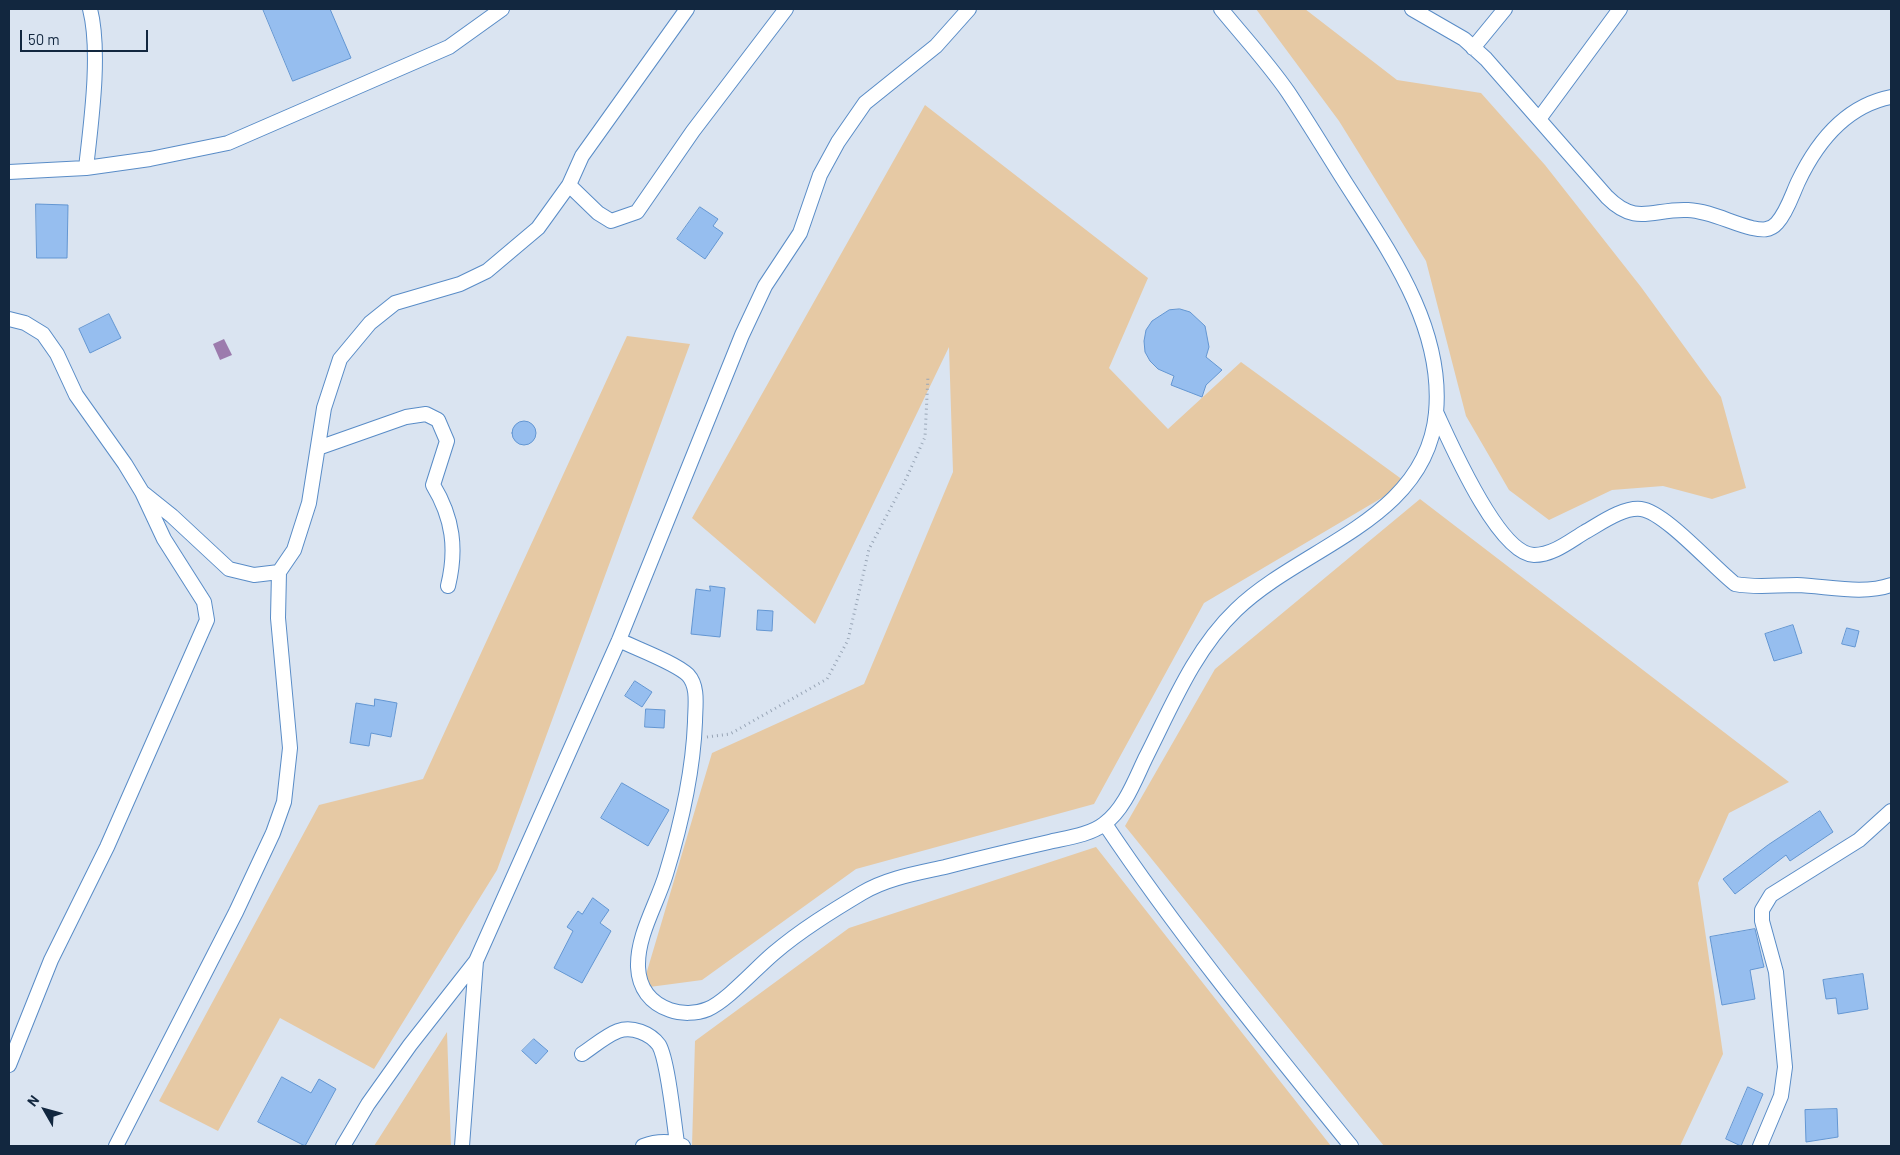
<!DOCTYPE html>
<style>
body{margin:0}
#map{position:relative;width:1900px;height:1155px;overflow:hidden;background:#dae4f1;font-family:Barlow,sans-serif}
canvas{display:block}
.frame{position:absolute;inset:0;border:10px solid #12273f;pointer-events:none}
.north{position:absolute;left:20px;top:1085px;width:50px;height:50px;-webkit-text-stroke:4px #dae4f1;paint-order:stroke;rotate:308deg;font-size:14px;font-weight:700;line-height:20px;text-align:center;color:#12273f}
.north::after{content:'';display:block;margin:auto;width:18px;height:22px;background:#12273f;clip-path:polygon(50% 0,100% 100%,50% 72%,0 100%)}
.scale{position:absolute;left:20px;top:30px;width:128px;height:22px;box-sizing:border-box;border:2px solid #12273f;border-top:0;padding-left:6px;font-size:15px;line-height:18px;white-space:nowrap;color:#12273f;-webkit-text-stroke:4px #dae4f1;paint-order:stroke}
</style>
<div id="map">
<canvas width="1900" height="1155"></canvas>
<div class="frame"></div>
<div class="north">N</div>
<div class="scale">50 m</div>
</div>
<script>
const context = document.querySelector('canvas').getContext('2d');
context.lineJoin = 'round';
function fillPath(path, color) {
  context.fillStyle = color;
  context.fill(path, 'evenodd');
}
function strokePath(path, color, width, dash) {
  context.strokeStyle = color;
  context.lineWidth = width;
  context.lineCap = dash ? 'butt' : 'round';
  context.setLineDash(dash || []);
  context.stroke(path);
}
fillPath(new Path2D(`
 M1256 9H1305L1397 80 1481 93 1545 165 1641 287 1721 397 1746 488 1712 499 1663 486 1612 490 1549 520 1509 490 1466 416 1426 261 1339 121Z
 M925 105 1148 278 1109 368 1168 429 1241 362 1407 483 1204 603 1094 804 856 869 702 980 642 988 712 753 864 684 953 472 949 347 815 624 692 518Z
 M627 336 690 344 497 870 374 1069 280 1018 218 1131 159 1101 319 805 423 779Z
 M1420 499 1789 782 1729 813 1698 883 1723 1054 1680 1146H1384L1125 826 1215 669Z
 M1096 847 1331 1146H692L695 1041 849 928Z
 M447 1032 451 1146H374Z`), '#e6c9a4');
fillPath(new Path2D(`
 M224 339 232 355 220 360 213 344Z`), '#9c7bad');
const building = new Path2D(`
 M263 9H330L351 58 293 81Z
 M36 204 68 205 67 258H37Z
 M700 207 718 219 713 226 723 233 705 259 677 239Z
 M1180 309 1190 312 1205 326 1209 347 1206 357 1222 370 1206 385 1202 397 1171 385 1174 376 1158 369 1150 361 1145 352 1144 341 1146 330 1152 321 1169 310Z
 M109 314 121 338 90 353 79 329Z
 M512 433a12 12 0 1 1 24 0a12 12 0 1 1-24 0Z
 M710 586 725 588 720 637 691 634 696 589 710 591Z
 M758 610 773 611 772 631 757 630Z
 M1793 625 1802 653 1774 661 1765 634Z
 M1847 628 1859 631 1855 647 1842 644Z
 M635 681 652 692 642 707 625 696Z
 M375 699 397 703 391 737 371 733 369 746 350 743 356 703 374 706Z
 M646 709 665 710 664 728 645 727Z
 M622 783 669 810 648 846 601 818Z
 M1820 811 1833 832 1790 861 1786 855 1735 894 1723 879 1768 845Z
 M593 898 609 910 600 923 611 931 582 983 554 968 573 931 567 927 578 911 582 914Z
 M1755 929 1764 967 1750 970 1755 999 1722 1005 1710 937Z
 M1863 974 1868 1009 1838 1014 1836 998 1826 999 1823 980Z
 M534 1039 548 1051 536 1064 522 1051Z
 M282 1077 311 1093 319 1079 336 1089 305 1146 258 1122Z
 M1748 1087 1763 1094 1741 1146 1726 1139Z
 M1837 1109 1838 1137 1806 1142 1805 1110Z`);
fillPath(building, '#96beef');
strokePath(building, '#6396d2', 1);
const street = new Path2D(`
 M1412 9 1464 39 1486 59 1607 197C1637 227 1653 208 1688 210 1710 211 1731 223 1752 228 1762 230 1770 231 1777 223 1787 212 1792 195 1798 182 1817 142 1845 106 1891 97
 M1473 48 1505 9
 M1539 119 1620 9
 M86 168C91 123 101 52 90 9
 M9 172 86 168 150 159 228 143 449 47 502 9
 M569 185 598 213 611 221 637 212 693 131 786 9
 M9 319 25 323 43 334 57 354 76 395 125 464 142 492 172 516 229 569 254 575 279 572
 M1436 412C1450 442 1498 554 1534 555 1553 555 1570 541 1585 532 1601 523 1623 507 1641 509 1665 512 1713 567 1735 584 1756 588 1775 585 1797 585 1827 586 1863 595 1891 585
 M318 448 406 417 426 414 438 420 447 441 433 485C453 518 457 549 448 586
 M619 640C635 648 676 663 688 675 699 687 695 707 695 722 693 773 681 825 666 874 657 904 637 935 638 967 639 988 650 1003 670 1010 681 1014 696 1014 708 1009 727 1001 756 968 774 953 801 930 832 911 862 893 887 878 918 873 945 867 980 858 1014 850 1049 842 1066 838 1090 835 1104 824 1124 810 1135 780 1145 759 1171 708 1194 650 1236 610 1302 546 1426 520 1436 413 1444 327 1389 251 1345 182 1326 152 1308 122 1288 92 1268 63 1243 36 1221 9
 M1105 824C1180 936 1266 1041 1351 1146
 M582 1054C593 1047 605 1036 618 1031 632 1026 650 1033 659 1045 668 1061 674 1123 677 1143
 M9 1065 51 960 107 847 207 620 204 602 164 539 142 492
 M116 1146 236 912 273 833 284 802 290 748 278 618 279 572 294 550 309 503 324 408 340 359 370 323 395 303 460 284 487 271 538 228 569 185 582 156 687 9
 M343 1146 368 1104 410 1045 476 961 619 640 742 335 765 286 800 233 820 175 838 142 865 103 936 46 969 9
 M462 1146 476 961
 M643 1146C657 1141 669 1140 683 1146
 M1760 1146 1781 1096 1785 1067 1776 972 1762 921V910L1771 895 1859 840 1891 811`);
strokePath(street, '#598cc7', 16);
strokePath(new Path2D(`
 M707 737 730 734 827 679 848 640 869 549 906 479 925 437 928 376`), '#98a5b6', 3, [1, 4]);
strokePath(street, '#fff', 14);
</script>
